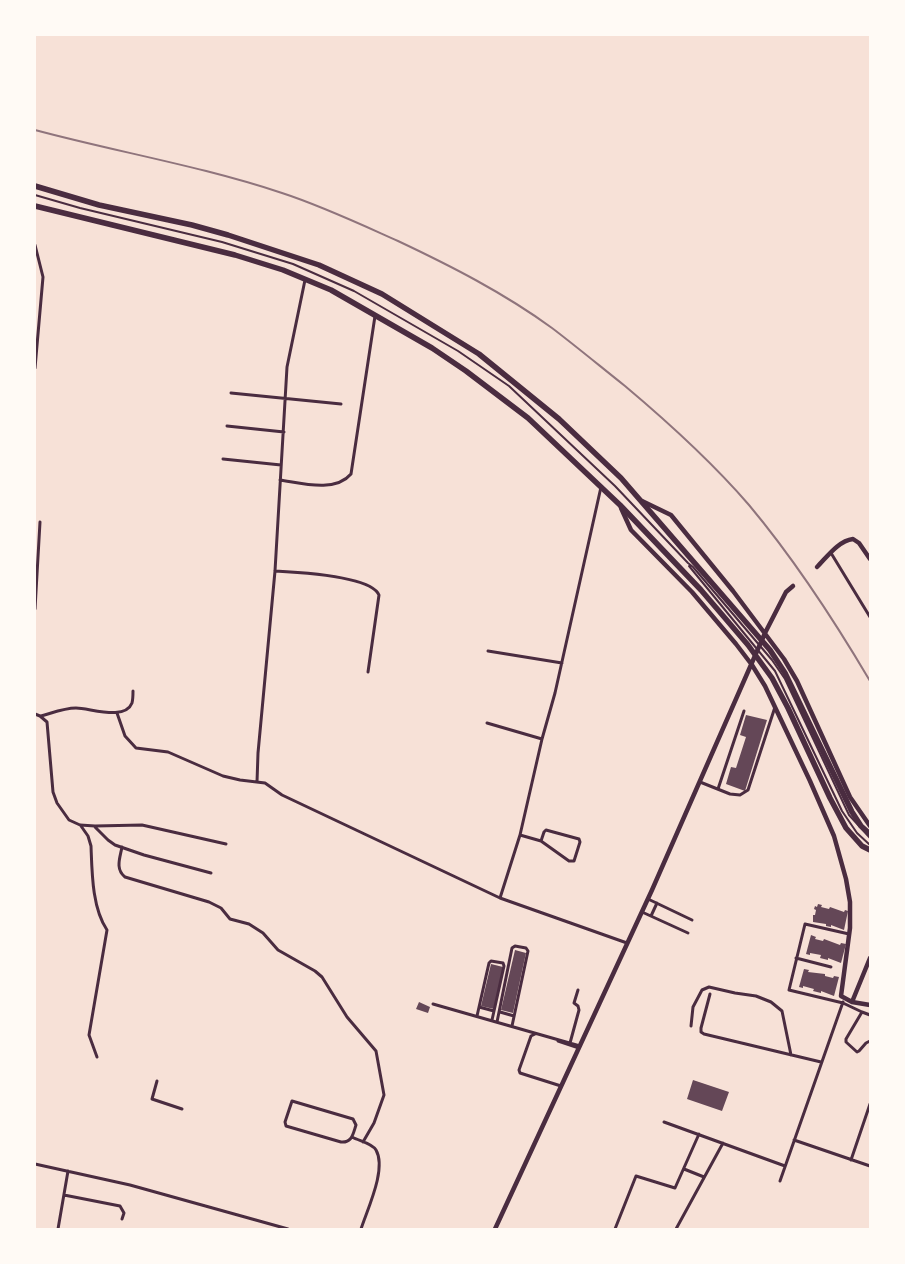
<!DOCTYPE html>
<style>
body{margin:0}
#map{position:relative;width:905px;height:1264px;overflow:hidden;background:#f7e1d7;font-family:Karla,sans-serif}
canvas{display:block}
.frame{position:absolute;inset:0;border:36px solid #fffaf5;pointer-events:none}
</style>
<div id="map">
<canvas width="905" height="1264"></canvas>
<div class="frame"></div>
</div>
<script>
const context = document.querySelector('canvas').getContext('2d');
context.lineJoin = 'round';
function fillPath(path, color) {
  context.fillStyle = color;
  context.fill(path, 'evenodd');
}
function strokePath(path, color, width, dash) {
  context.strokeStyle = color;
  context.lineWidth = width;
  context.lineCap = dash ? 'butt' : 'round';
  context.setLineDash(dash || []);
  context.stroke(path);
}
fillPath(new Path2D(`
 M746 715 767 720 745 791 726 784 731 767 736 768 746 737 740 735Z
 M818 904 822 905 821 907 829 909 830 907 844 912 845 910 848 911 844 930 831 925V927L826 926V924L813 922V915H815L816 910 814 909 815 906 817 907Z
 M811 935 816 937 815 939 823 941 824 939 840 945 841 943 846 944 841 963 828 958V960L820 958 821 955 810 953V955L806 954Z
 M515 950 526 953 513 1013 501 1010Z
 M491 964 503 967 494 1009 481 1006Z
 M804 969 809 970 808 972 825 974V976L833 978 834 976 839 977 834 996 821 991V993L813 991 814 989 803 986V988L799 987Z
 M419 1002 430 1007 428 1013 416 1009Z
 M693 1080 729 1092 722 1111 687 1099Z`), '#644757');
strokePath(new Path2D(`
 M35 195 80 208 222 242 293 264 354 291 458 351 509 386 615 486 688 563 693 567 772 660 785 679 849 815 870 838
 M689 566 775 671 842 811 857 833 870 845`), '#4a2c40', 2);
strokePath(new Path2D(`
 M35 245 43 277 35 368
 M231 393 341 404
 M227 426 284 432
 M223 459 281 465
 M280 480C301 483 335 493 351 474L375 316
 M831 553 870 617
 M275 571C295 572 371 576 379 595L368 672
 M35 609 40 522
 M488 651 562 663
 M117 713 125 736 136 748 168 752 223 776 240 780 265 783 282 795 500 898 627 943
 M35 714 40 716 47 722 53 792 57 803 69 820 80 825 95 826 142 825 226 844
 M41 716C52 713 64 708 76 708 90 708 125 721 132 703 133 699 133 695 133 691
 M487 723 542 739
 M257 782 258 753 275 571 287 367 305 280
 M700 782 730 794 740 795 748 790 775 707
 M718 789 744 711
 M81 826 88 836 91 846C92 872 92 908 107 930L89 1035 97 1057
 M95 827 108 840 115 845 144 855 211 873
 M520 835 541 841 569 861H574L580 842 579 839 546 830 544 832 541 841
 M122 847C120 858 115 869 125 877L209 902 221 908 230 919 249 924 263 933 278 950 315 971 322 977 347 1017 376 1051 384 1095 374 1123 363 1142
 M500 898 520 835 542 739 555 693 601 487
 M648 899 692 920
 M642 912 688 933
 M651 916 657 903
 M849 934 805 924 789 990 843 1003 862 1012 846 1039V1042L857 1052 859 1051 866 1043 870 1041
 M796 958 831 967
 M710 994 701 1028V1032L704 1034 821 1062
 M433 1004 580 1046
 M479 1007 494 1011
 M500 1012 514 1016
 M862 1012 870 1015
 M477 1016 489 963 491 961 503 963 504 966 492 1020
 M497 1022 512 948 515 946 526 948 528 951 512 1026
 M691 1026 693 1007 702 990 709 987 735 993 756 996 771 1002 782 1011 791 1055
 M535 1034 531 1036 519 1070 520 1073 561 1086
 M558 1041 579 1048
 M570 1043 579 1010 578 1006 574 1003 578 990
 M157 1081 152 1099 182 1109
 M292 1101 353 1119 356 1125C353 1134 352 1143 341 1142L286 1126 285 1122Z
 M664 1122 785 1166
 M352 1137C359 1141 372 1143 376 1150 387 1169 367 1210 361 1229
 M794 1140 870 1166
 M851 1160 870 1104
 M35 1164 130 1185 288 1229
 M684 1169 704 1177
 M780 1181 843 1002
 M64 1195 120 1206 124 1213 122 1219
 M58 1229 68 1171
 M615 1229 636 1176 675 1188 699 1134
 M676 1229 723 1143`), '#4a2c40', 3);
strokePath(new Path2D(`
 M642 501 671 515 733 591 784 659 797 681 850 797 870 826
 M621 508 631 530 692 592 736 644 752 665 765 686 810 781 834 836 846 879 850 902V928L841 996 852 1002 870 1005
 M817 567C827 557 838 541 853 539L859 543 870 559
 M852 1002 870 958
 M495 1229 652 890 765 633 786 592 793 586`), '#4a2c40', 4.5);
strokePath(new Path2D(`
 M35 186 99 205 192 225 228 235 319 265 382 294 479 354 559 419 621 478 770 650 785 673 852 812 861 826 870 834
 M35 206 235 255 283 270 331 290 432 348 466 371 528 418 620 505 701 590 748 645 772 678 788 708 830 798 846 828 862 846 870 850`), '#4a2c40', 5.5);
strokePath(new Path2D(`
 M35 130C117 152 201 166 282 193 322 206 360 224 398 241 451 266 504 293 552 328 577 347 601 367 625 386 669 423 712 462 749 505 795 560 834 620 870 681`), '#8f747c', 2);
</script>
